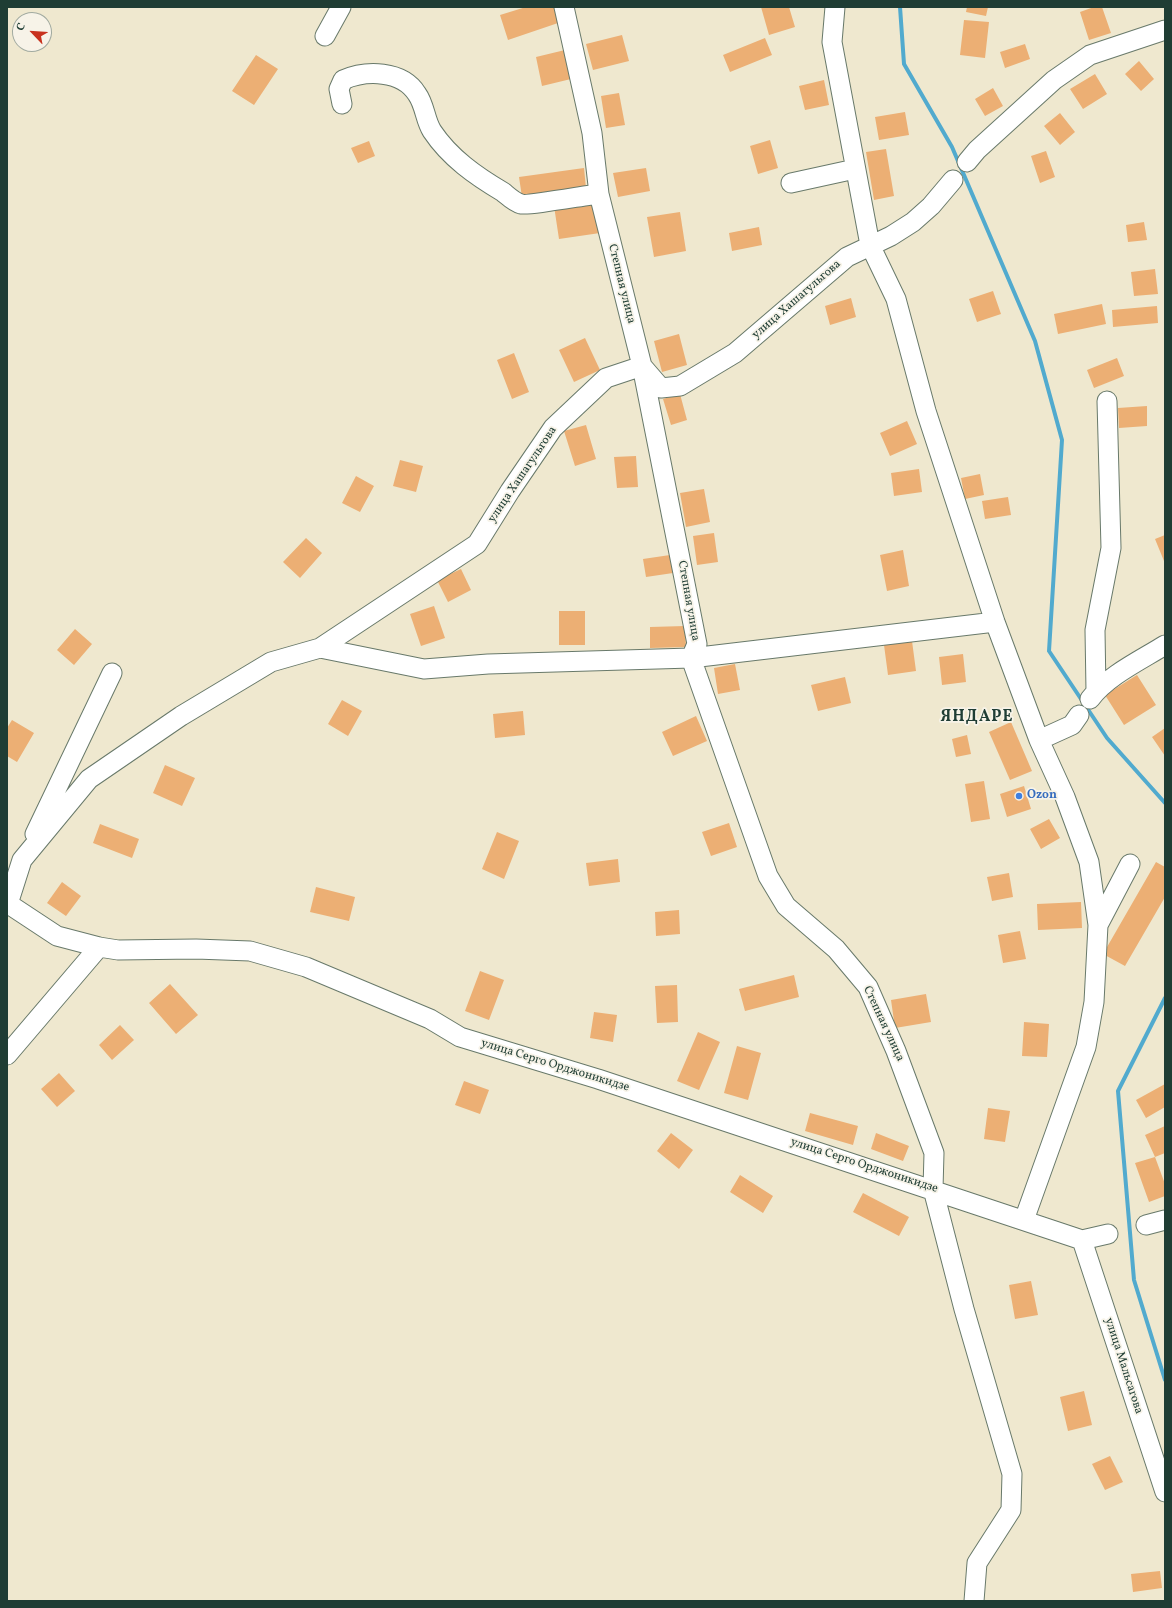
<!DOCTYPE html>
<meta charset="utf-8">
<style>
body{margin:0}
#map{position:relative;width:1172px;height:1608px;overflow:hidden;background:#efe8cf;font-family:Vollkorn,serif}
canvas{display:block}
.frame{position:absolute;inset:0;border:8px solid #1f3d34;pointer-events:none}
.north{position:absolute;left:12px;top:12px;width:40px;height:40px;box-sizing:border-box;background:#f7f3e8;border:1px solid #a1aaa0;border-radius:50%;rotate:295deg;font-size:11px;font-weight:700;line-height:16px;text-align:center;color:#1f3d34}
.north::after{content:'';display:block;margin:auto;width:14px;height:18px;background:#c8321e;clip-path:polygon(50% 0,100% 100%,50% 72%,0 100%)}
</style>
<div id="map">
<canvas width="1172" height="1608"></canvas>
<div class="frame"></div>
<div class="north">С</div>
</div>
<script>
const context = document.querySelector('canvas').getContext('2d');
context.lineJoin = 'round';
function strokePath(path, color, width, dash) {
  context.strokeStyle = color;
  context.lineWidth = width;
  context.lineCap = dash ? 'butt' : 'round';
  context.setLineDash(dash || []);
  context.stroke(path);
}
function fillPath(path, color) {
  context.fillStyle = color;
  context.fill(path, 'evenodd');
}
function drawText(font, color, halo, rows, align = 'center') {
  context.font = font + ' Vollkorn,serif';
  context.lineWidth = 3.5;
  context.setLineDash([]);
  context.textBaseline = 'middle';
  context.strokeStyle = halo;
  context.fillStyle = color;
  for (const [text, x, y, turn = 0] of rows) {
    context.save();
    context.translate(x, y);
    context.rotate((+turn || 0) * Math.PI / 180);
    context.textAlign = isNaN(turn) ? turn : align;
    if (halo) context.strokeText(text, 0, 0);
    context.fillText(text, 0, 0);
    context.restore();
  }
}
strokePath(new Path2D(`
 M900 7 904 64 952 147 1035 341 1062 440 1049 651 1107 738 1165 803
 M1165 998 1118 1091 1134 1280 1165 1380`), '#51aace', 4);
fillPath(new Path2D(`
 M526 7H556L561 22 508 40 500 15Z
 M761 7H789L795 27 769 35Z
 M967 7H988L986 16 966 12Z
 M1094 7H1102L1111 33 1089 40 1080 12Z
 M964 20 989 22 985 58 960 55Z
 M622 35 629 61 593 70 586 44Z
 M765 38 772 55 730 72 723 55Z
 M1025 44 1030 59 1005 68 1000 52Z
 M565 50 571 79 542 86 536 57Z
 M256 55 278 69 254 105 232 91Z
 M1139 61 1154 79 1141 91 1125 74Z
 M1095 74 1107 94 1083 109 1070 89Z
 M824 80 829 105 805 110 799 86Z
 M993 88 1003 106 985 116 975 99Z
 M619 93 625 125 606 128 601 96Z
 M905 112 909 135 879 140 875 117Z
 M1060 113 1075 132 1060 145 1044 126Z
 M770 140 778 168 758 174 750 146Z
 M369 141 375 156 358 163 351 148Z
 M886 149 894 196 874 200 866 152Z
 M1046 151 1055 177 1040 183 1031 156Z
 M584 168 586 188 522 197 519 177Z
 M646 168 650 191 618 197 613 173Z
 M595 199 600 233 559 239 554 206Z
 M680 212 686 251 654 257 647 217Z
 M1144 222 1147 240 1128 242 1126 225Z
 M759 227 762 245 732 251 729 233Z
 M1155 269 1158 294 1134 296 1131 272Z
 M993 291 1001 314 977 322 969 299Z
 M851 298 856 317 830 325 825 306Z
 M1102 304 1106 324 1058 334 1054 314Z
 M1157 306 1158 323 1113 327 1112 310Z
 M679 334 687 365 662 372 654 341Z
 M585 338 600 370 574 382 559 350Z
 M514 353 529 392 512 399 497 360Z
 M1117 358 1124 376 1094 388 1087 370Z
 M680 394 687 420 671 425 663 399Z
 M1147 406V426L1119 428 1118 408Z
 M907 421 917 444 890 456 880 433Z
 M586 425 596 459 575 466 564 431Z
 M636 456 638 487 617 488 614 457Z
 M400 460 423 466 416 492 393 486Z
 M919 469 922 492 894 496 891 473Z
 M980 474 984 495 965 499 961 478Z
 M356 476 374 486 360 512 342 503Z
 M704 489 710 522 686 527 680 493Z
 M1008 497 1011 515 985 519 982 501Z
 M714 533 718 562 697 565 693 536Z
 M1165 535V560L1164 561 1155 539Z
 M306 538 322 553 300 578 283 562Z
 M903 550 909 586 887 591 880 555Z
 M670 555 673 573 646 577 643 559Z
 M461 569 471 590 448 602 437 580Z
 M434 606 445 638 421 646 410 614Z
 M559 611H585V645H559Z
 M685 626 686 647 650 648V627Z
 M75 629 92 644 74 665 57 650Z
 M912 641 916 671 888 675 884 645Z
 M963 654 966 682 942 685 939 657Z
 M735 664 740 690 718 694 714 668Z
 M1137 675 1156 705 1124 725 1105 695Z
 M845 677 851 703 818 711 811 685Z
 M342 700 362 711 348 736 328 724Z
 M523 711 525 735 495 738 493 714Z
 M696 716 707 741 673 756 662 732Z
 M12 720 34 733 17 762 7 756V728Z
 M1011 722 1032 771 1010 780 989 732Z
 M1165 728V756L1152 737Z
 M967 735 971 754 956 757 952 739Z
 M165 765 195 778 182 806 153 793Z
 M984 781 990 819 971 822 965 784Z
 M1024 786 1031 809 1007 817 1000 794Z
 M1049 819 1060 838 1041 849 1030 829Z
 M729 823 737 847 711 856 702 832Z
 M100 824 139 839 132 858 93 843Z
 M497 832 519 841 504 879 482 869Z
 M618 859 620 882 589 886 586 863Z
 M1156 862 1165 867V897L1125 966 1103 954Z
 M1009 873 1013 897 992 901 987 877Z
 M62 882 81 896 66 916 47 903Z
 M316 887 355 897 349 921 310 912Z
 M1081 902 1082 928 1038 930 1037 904Z
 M679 910 680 934 656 936 655 912Z
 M1020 931 1026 959 1003 963 998 935Z
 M480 971 504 980 489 1020 465 1011Z
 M794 975 799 997 745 1011 739 989Z
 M170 984 198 1015 176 1034 149 1003Z
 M677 985 678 1022 657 1023 655 986Z
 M926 994 931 1022 895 1028 891 1000Z
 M594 1012 617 1015 613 1042 590 1038Z
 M1024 1022 1049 1024 1047 1057 1022 1056Z
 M120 1025 134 1040 112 1060 99 1045Z
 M698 1032 720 1042 699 1090 677 1081Z
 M737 1046 761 1053 748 1100 724 1093Z
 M59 1073 75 1091 57 1107 41 1089Z
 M464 1081 489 1090 480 1114 455 1105Z
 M1165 1084V1107L1146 1118 1136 1100Z
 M988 1108 1010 1111 1005 1142 984 1139Z
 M810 1113 858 1126 853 1145 805 1131Z
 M1165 1126V1153L1155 1157 1145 1135Z
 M671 1133 693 1150 679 1169 657 1151Z
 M876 1133 909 1146 903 1161 871 1149Z
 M1155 1157 1165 1184V1196L1149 1202 1135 1163Z
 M740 1175 773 1196 763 1213 730 1192Z
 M863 1193 909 1217 899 1236 853 1212Z
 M1031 1281 1038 1315 1015 1319 1009 1285Z
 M1084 1391 1092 1425 1068 1431 1060 1397Z
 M1110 1456 1123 1482 1105 1490 1092 1464Z
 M1160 1571 1162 1588 1133 1592 1131 1574Z`), '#ecaf74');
const minor = new Path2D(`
 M564 7 592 133 599 194 642 366 697 644 691 658 768 876 786 906 836 949 868 987 896 1051 934 1153 933 1189 964 1309 1012 1474 1011 1510 977 1563 974 1601
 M835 7 832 42 870 245 896 299 926 411 995 622 1039 740 1065 797 1089 862 1098 925 1094 1002 1086 1047 1024 1220
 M325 36 341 7
 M342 104 339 89 343 80C366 70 402 70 417 94 425 105 425 120 432 131 450 158 476 176 503 192 508 196 514 202 521 204 527 206 588 195 599 194
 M967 162 977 150 1054 80 1090 55 1165 30
 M791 183 855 169
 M320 648 477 544 510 491 553 428 606 378 642 366 661 388 680 386 735 353 847 257 891 236 913 222 931 206 953 180
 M1096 691 1095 630 1111 548 1107 401
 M1090 699C1107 676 1141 660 1165 645
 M1039 740 1072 725 1079 715
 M35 834 112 673
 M7 903 57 936 99 947 118 950 196 949 250 951 306 967 430 1019 460 1037 598 1079 1082 1240 1108 1234
 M8 904 22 860 89 779 181 716 271 662 320 648 424 669 488 664 691 658 995 622
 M1098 925 1130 864
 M7 1055 99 947
 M1146 1225 1165 1220
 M1082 1240 1165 1492`);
strokePath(minor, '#68796a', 21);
strokePath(minor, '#fff', 19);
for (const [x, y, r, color] of [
 [1019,796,4,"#3f7fe0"]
]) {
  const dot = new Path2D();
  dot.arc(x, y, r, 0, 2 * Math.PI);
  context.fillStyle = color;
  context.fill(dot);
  strokePath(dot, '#f7f3e8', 1.5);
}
drawText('12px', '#1f3d34', '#f7f3e8', [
 ["Степная улица",621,284,76],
 ["улица Хашагульгова",797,300,-41],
 ["улица Хашагульгова",523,475,-56],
 ["Степная улица",688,601,80],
 ["Степная улица",883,1024,65],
 ["улица Серго Орджоникидзе",555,1066,17],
 ["улица Серго Орджоникидзе",864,1166,18],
 ["улица Мальсагова",1123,1366,72]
]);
drawText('bold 12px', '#366cbe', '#f7f3e8', [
 ["Ozon",1027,796]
], 'left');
context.letterSpacing = '1px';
drawText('bold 16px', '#1f3d34', '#f7f3e8', [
 ["ЯНДАРЕ",977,718]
]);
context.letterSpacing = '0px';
</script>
